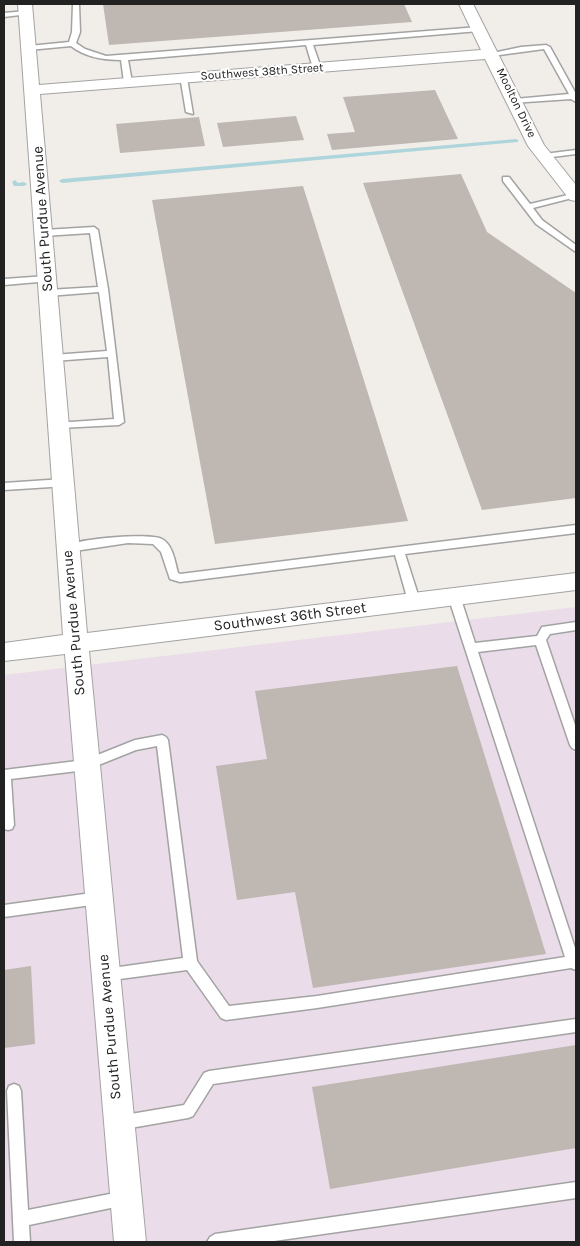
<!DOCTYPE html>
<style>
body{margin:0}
#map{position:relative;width:580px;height:1246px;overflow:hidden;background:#f1eee9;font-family:Karla,sans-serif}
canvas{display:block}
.frame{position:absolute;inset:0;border:5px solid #222;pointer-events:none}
</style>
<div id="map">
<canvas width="580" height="1246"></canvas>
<div class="frame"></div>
</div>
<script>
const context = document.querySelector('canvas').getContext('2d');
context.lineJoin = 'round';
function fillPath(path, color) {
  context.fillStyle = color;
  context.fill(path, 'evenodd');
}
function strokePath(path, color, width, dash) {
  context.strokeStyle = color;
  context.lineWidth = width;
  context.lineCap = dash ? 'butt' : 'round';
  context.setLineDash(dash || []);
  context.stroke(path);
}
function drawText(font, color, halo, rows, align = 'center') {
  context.font = font + ' Karla,sans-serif';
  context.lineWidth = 4;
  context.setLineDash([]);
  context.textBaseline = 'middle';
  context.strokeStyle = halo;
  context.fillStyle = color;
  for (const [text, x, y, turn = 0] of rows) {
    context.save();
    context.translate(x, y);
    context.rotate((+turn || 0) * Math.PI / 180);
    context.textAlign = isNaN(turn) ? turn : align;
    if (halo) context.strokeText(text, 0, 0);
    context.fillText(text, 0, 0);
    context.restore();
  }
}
fillPath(new Path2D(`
 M576 607V1242H4V675Z`), '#eadce8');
fillPath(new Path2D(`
 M516 139 518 140V142L62 183 59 181 62 179Z
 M15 180 18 183 24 182 27 184 24 186H14L12 182Z`), '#aed5db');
fillPath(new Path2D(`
 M103 4H404L412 22 109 45Z
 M435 90 458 139 332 150 327 134 355 132 343 97Z
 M296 116 304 140 223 147 217 123Z
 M199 117 205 146 120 153 116 124Z
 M461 174 487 232 576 293V498L482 510 363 183Z
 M303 186 408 521 215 544 152 200Z
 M457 666 546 954 313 988 295 892 237 900 216 766 267 759 255 691Z
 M31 966 35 1044 4 1048V970Z
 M576 1045V1148L330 1189 312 1087Z`), '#beb7b2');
const service = new Path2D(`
 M73 4H79L80 32 76 43 85 49 106 56 479 27 483 29 479 31 313 45 321 68 317 70 313 68 306 45 128 60 132 82 128 84 124 82 121 60C103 60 85 57 71 46L29 50 25 48 29 46 69 42 72 32Z
 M26 11 30 13 28 14 4 17V13Z
 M546 45 550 47 576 94V102L571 99 512 103 511 101 515 99 569 94 544 49 492 56 488 54 521 47Z
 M180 76 187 78 193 114 186 112Z
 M576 150V154L544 158 540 156 544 154Z
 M503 177H509L530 204 576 193V197L533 208 542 220 576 245V252L536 224 503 181Z
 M94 227 98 230 108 289 124 422 119 425 59 428 54 425 56 423 114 419 108 357 53 361 48 358 53 355 107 351 99 292 48 296 44 293 48 290 98 287 90 233 44 236 40 233 44 230Z
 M47 276 51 279 50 281 4 285V279Z
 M63 479 67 480 68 483 67 486 4 490V483Z
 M576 525V533L405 554 420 601 414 605 408 601 395 555 180 582 170 579 161 552 153 544 128 543 68 552 63 548C70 539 150 532 162 539 173 545 175 562 178 573L180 574Z
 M454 592 460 596 475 643 537 636 542 627 576 622V630L550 634 546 640 576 728V750L572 748 570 745 536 645 478 652 576 951V970L571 968 317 1008 226 1020 221 1018 187 970 105 981 100 979 98 975 100 971 105 969 183 958 157 746 136 750 86 770 11 779 14 825 12 829 8 830 4 829V770L85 760 135 740 162 735 166 737 168 740 197 961 229 1006 317 996 565 957 448 596Z
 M99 892 104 894 106 898 104 902 99 904 4 917V905Z
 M576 1019V1032L213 1084 193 1116 188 1118 119 1130 114 1128 112 1123 114 1118 119 1116 184 1105 204 1073 209 1071Z
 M14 1084 19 1086 21 1091 28 1210 125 1191 130 1194 133 1199 130 1204 29 1225 30 1242H14L7 1091 9 1086Z
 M576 1182V1198L267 1242H207L210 1237 215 1234Z`);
const minor = new Path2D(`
 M18 4H32L39 85 481 50 459 4H473L544 145 576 185V201L570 200 528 146 485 59 40 94 87 633 576 573V590L89 651 146 1242H114L65 654 4 661V643L63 635Z`);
strokePath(service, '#a3a3a3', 3);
strokePath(minor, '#a3a3a3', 2);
fillPath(service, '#fff');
fillPath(minor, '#fff');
drawText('12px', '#222', '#fff', [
 ["Southwest 38th Street",262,72,-4],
 ["Moolton Drive",516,103,64]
]);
drawText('15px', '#222', '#fff', [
 ["South Purdue Avenue",43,219,-94],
 ["Southwest 36th Street",290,617,-7],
 ["South Purdue Avenue",74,623,-95],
 ["South Purdue Avenue",110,1027,-95]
]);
</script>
